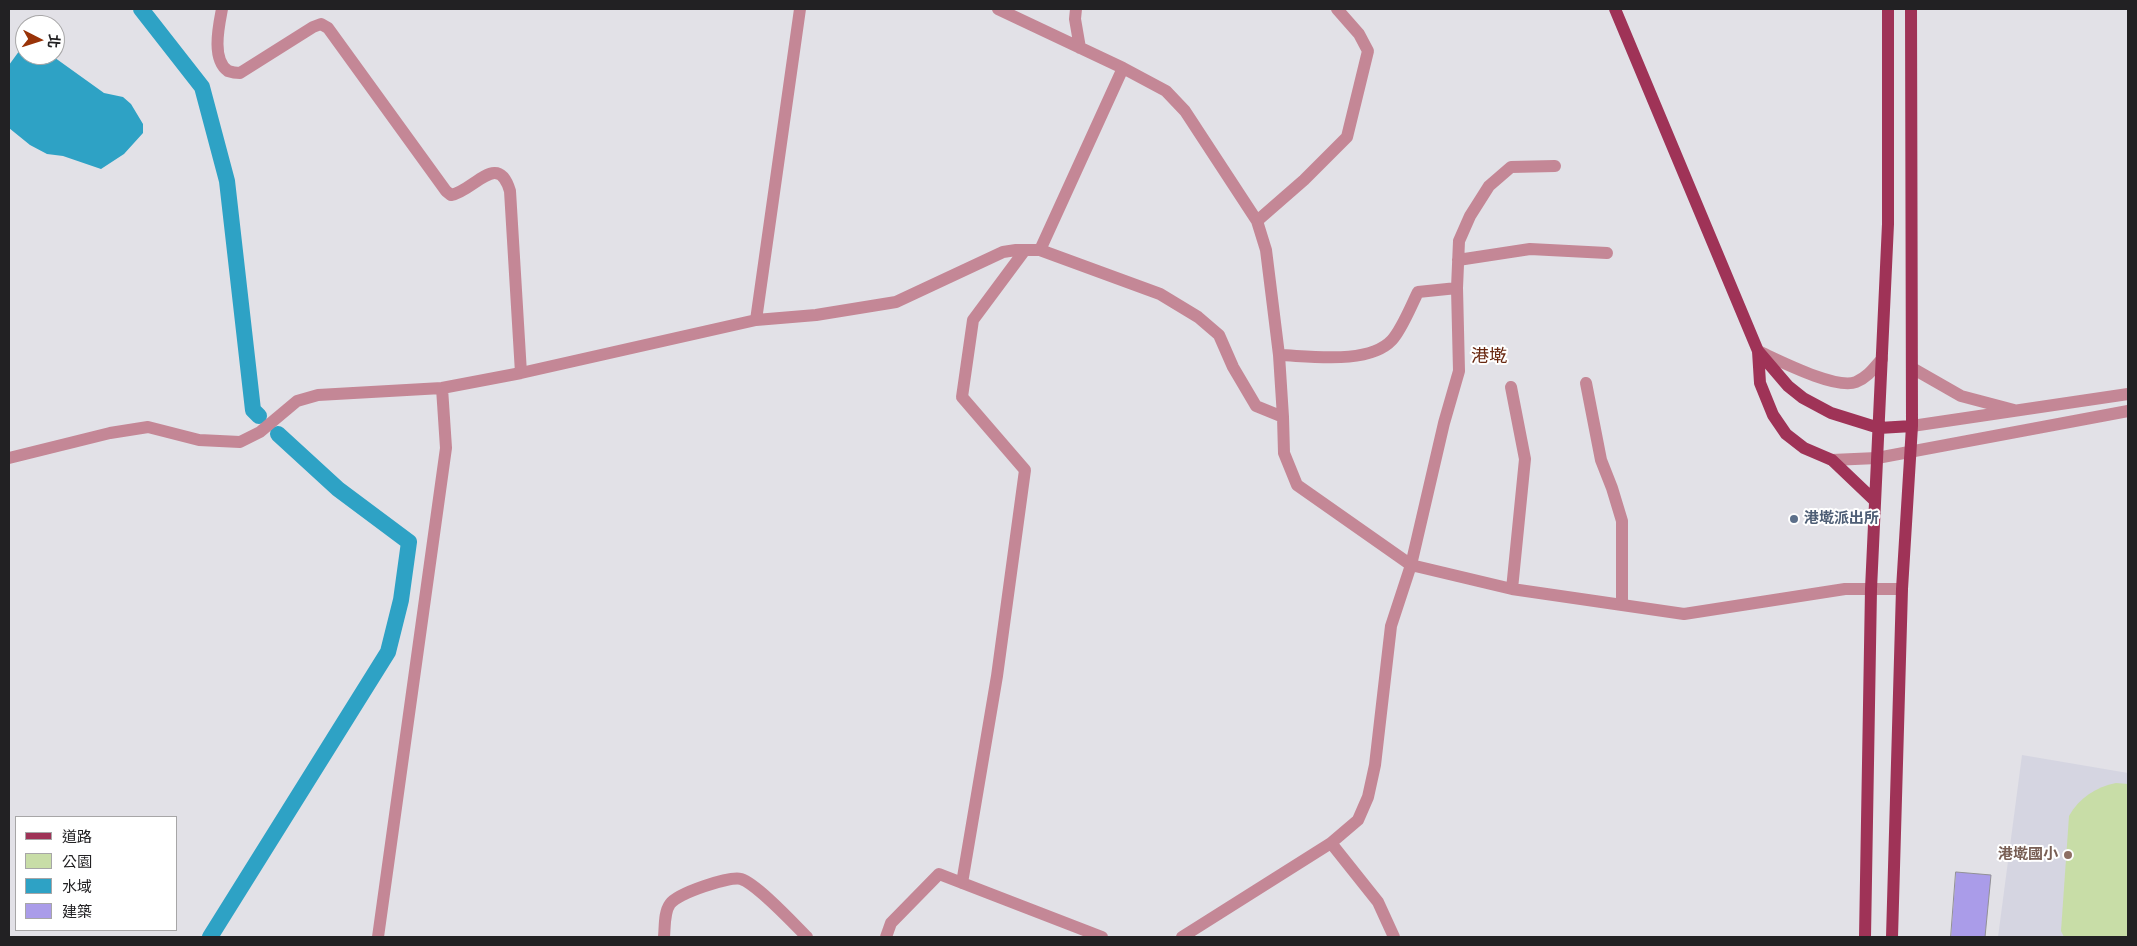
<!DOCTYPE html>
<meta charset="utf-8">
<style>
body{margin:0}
#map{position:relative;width:2137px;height:946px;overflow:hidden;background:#e2e1e7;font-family:"PT Serif","Noto Sans TC",serif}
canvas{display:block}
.frame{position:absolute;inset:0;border:10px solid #222123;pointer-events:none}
.legend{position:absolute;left:15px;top:816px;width:162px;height:115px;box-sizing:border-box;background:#fff;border:1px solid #a7a6a7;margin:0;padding:6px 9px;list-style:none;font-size:15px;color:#222123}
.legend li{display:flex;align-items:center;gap:10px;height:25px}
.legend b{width:25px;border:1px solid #a7a6a7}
.north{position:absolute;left:15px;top:15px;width:50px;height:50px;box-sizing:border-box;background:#fff;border:1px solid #a7a6a7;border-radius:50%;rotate:95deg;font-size:14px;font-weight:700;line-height:20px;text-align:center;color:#222123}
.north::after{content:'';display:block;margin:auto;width:18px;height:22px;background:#993308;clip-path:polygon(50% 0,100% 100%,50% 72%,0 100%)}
</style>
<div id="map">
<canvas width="2137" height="946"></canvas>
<div class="frame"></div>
<ul class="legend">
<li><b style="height:6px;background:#9f3357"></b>道路</li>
<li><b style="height:14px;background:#c8dda7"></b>公園</li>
<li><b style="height:14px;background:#2ea2c5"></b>水域</li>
<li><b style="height:14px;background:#aa9ce9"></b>建築</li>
</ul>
<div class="north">北</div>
</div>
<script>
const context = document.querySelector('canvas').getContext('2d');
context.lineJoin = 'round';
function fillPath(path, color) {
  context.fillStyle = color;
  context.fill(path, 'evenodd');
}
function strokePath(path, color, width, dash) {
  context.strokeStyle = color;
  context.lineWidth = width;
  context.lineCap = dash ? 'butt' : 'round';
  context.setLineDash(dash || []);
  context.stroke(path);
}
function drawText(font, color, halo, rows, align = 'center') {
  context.font = font + ' "PT Serif","Noto Sans TC",serif';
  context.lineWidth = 4;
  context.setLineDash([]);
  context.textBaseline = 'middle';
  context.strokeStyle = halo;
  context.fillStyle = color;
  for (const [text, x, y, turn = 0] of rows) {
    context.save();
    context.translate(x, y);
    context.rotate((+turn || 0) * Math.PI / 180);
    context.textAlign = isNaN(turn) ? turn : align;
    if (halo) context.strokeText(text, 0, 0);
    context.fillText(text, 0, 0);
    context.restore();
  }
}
fillPath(new Path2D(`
 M2022 755 2128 773V937H1998Z`), '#d5d5e1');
fillPath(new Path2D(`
 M2116 783 2128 784V937H2064L2061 931 2069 816C2079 798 2096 787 2116 783Z`), '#c8dda7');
fillPath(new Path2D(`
 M25 43V55H51L104 93 123 97 131 104 143 124V133L124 154 101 169 63 156 47 154 30 145 9 128V65Z`), '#2ea2c5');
strokePath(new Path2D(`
 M141 9 202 87 227 181 253 410 259 416
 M210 937 388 652 401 600 409 542 338 489 278 434`), '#2ea2c5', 16);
const building = new Path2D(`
 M1956 872 1991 875 1985 937H1951Z`);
fillPath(building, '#aa9ce9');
strokePath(building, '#919095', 1);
strokePath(new Path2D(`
 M222 9C219 25 211 59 228 71 231 72 237 73 240 73L313 27 321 24 328 28 446 191 451 195C474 191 498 150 510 191L521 373
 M998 9 1123 68 1166 91 1185 111 1257 221 1266 250 1279 355 1283 417
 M1076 9 1075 19 1080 48
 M1257 221 1304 180 1347 137 1368 51 1359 34 1337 9
 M1040 250 1123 68
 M1458 260 1530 249 1607 253
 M756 320 800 9
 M1758 351C1778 360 1836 390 1856 382 1868 377 1874 368 1882 359
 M1279 355C1310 356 1369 365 1392 340 1402 329 1411 306 1418 292L1457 288
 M1912 368 1961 396 2014 410
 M1586 383 1601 460 1612 488 1622 521V605
 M1511 387 1525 459 1512 589
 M1912 426 2128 394
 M9 458 110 433 148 427 199 440 240 442 260 432 297 401 318 395 442 388 521 373 756 320 816 315 896 302 1003 252 1016 250H1040L1160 294 1198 317 1219 335 1233 367 1256 406 1283 417 1284 453 1297 485 1411 565 1512 589 1684 614 1845 589H1902
 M1832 460 1877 458 2128 411
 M1331 843 1378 902 1394 937
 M962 883 997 676 1025 470 962 397 973 320 1025 250
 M378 937 446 448 442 388
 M664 937C665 927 664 912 670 904 678 893 729 876 741 879 757 884 794 924 807 937
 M886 937 891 923 939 874 1102 937
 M1182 937 1331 843 1358 820 1368 797 1375 765 1391 626 1411 565 1444 423 1459 371 1457 288 1459 241 1470 216 1489 186 1511 167 1555 166`), '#c48796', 12);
strokePath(new Path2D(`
 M1615 9 1758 351 1788 386 1803 398 1831 413 1879 428 1912 426
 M1758 351 1760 383 1773 415 1786 434 1804 448 1832 460 1875 501
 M1865 937 1871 589 1888 224V9
 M1892 937 1902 589 1912 426 1911 9`), '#9f3357', 12);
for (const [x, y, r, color] of [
 [1794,519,5,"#5c6f8a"],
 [2068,855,5,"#8d6e63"]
]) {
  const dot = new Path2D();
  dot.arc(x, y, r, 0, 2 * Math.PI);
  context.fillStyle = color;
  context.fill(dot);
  strokePath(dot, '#fff', 2);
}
drawText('bold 15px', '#4e5e75', '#fff', [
 ["港墘派出所",1804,519]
], 'left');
drawText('bold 15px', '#785e54', '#fff', [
 ["港墘國小",2058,855]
], 'right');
drawText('18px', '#692811', '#fff', [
 ["港墘",1489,357]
]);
</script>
